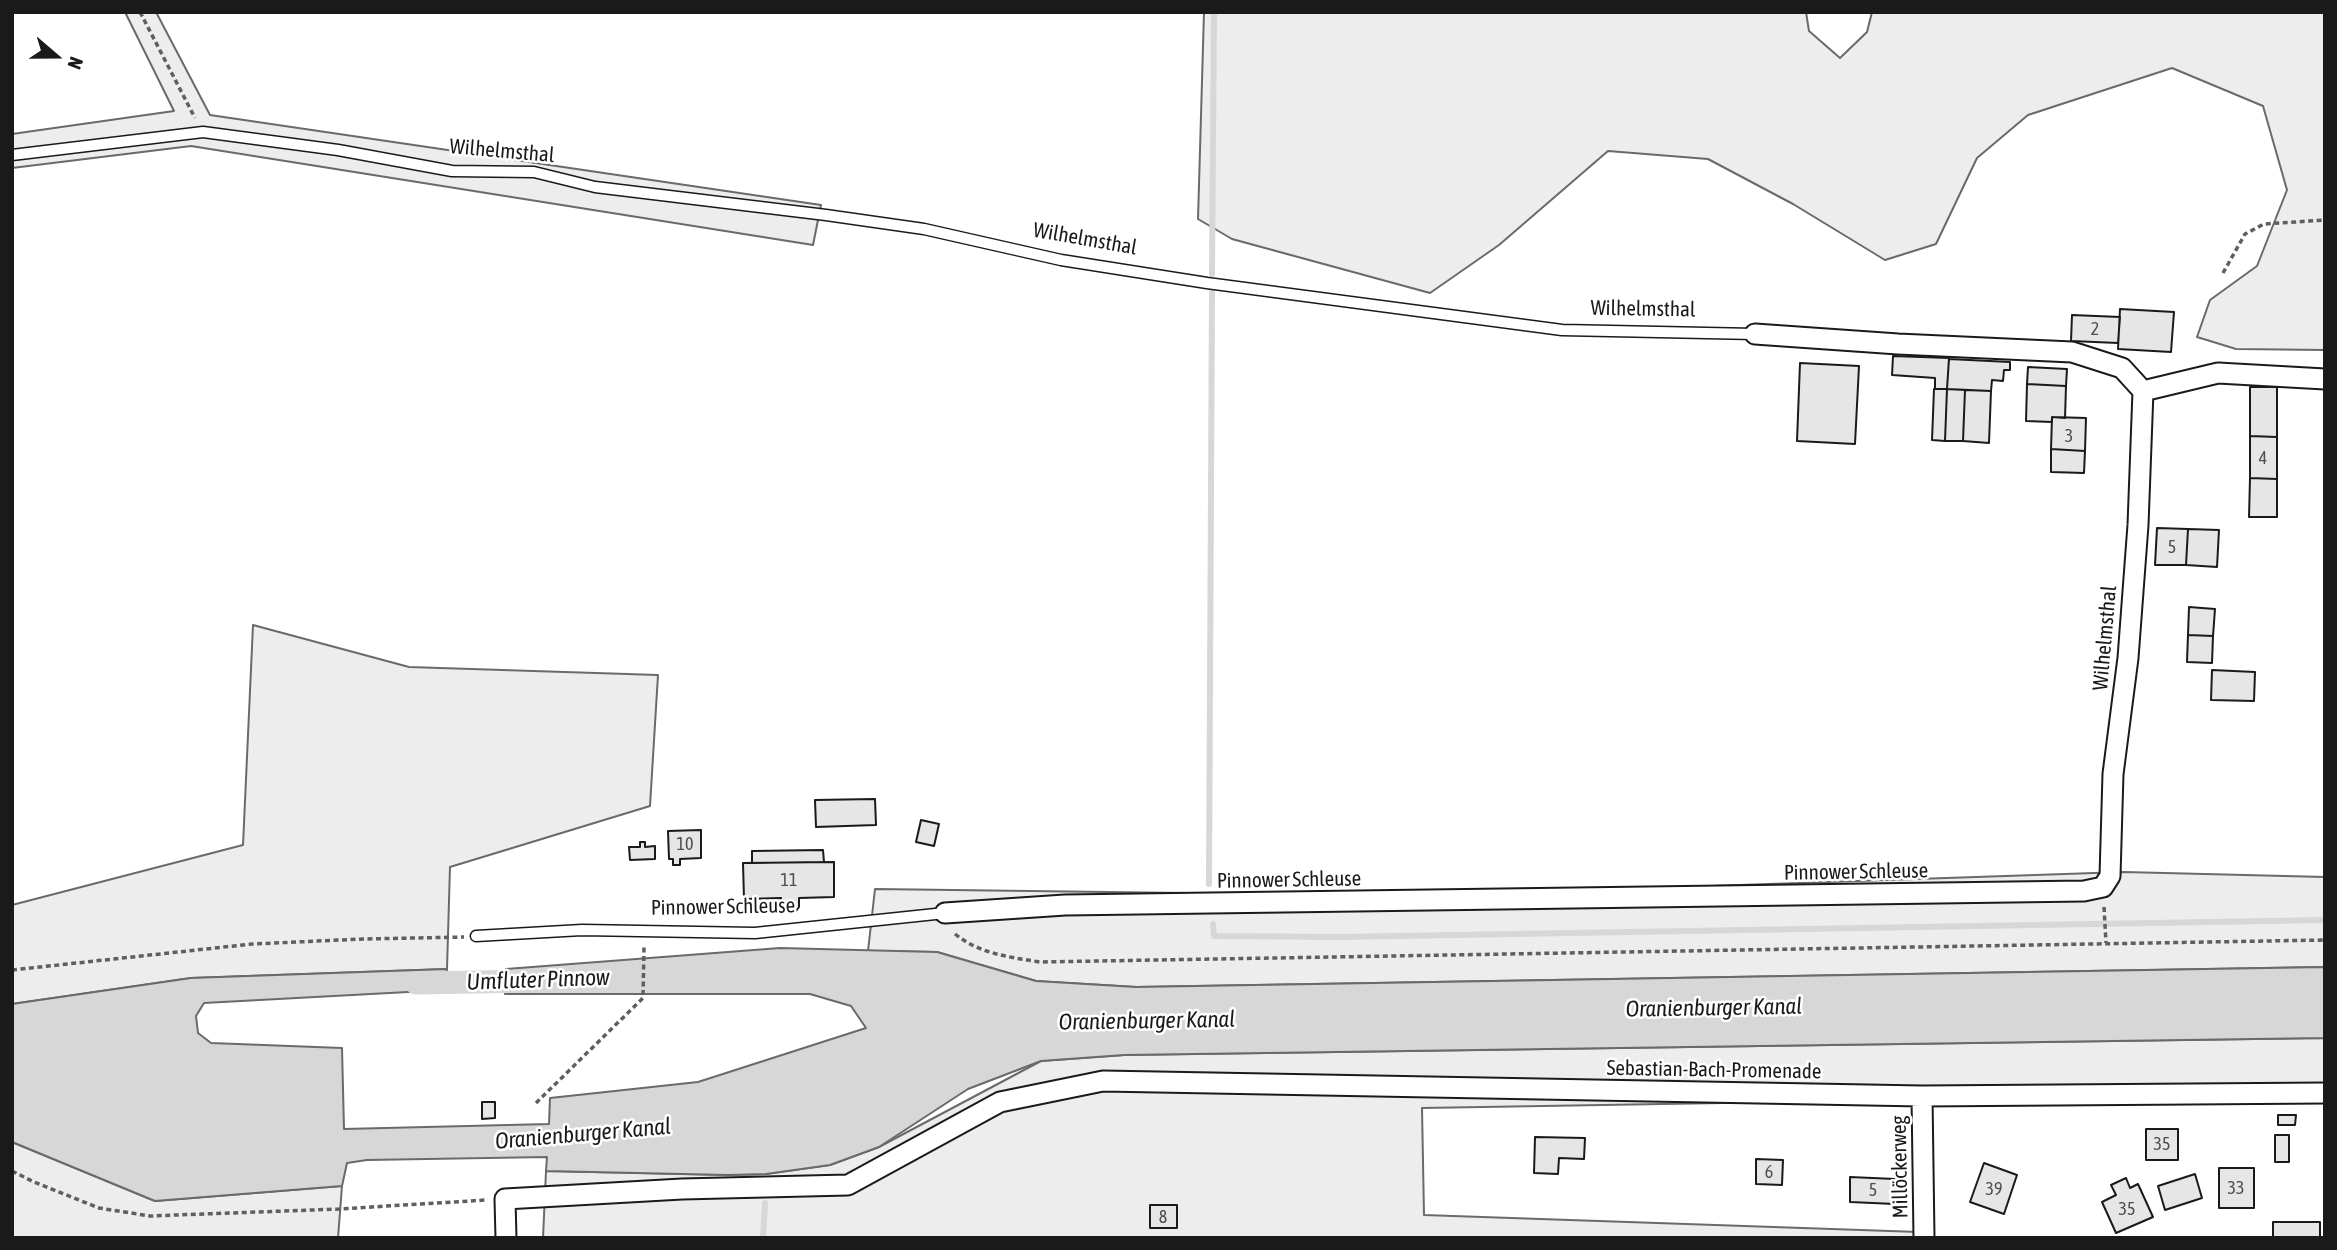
<!DOCTYPE html>
<meta charset="utf-8">
<style>
body{margin:0}
#map{position:relative;width:2337px;height:1250px;overflow:hidden;background:#fff;font-family:"Asap Condensed",sans-serif}
canvas{display:block}
.frame{position:absolute;inset:0;border:14px solid #1a1a1a;pointer-events:none}
.north{position:absolute;left:21px;top:21px;width:70px;height:70px;-webkit-text-stroke:5px #fff;paint-order:stroke;rotate:110deg;font-size:19px;font-weight:700;line-height:28px;text-align:center;color:#1a1a1a}
.north::after{content:'';display:block;margin:auto;width:24px;height:32px;background:#1a1a1a;clip-path:polygon(50% 0,100% 100%,50% 72%,0 100%)}
</style>
<div id="map">
<canvas width="2337" height="1250"></canvas>
<div class="frame"></div>
<div class="north">N</div>
</div>
<script>
const context = document.querySelector('canvas').getContext('2d');
context.lineJoin = 'round';
function fillPath(path, color) {
  context.fillStyle = color;
  context.fill(path, 'evenodd');
}
function strokePath(path, color, width, dash) {
  context.strokeStyle = color;
  context.lineWidth = width;
  context.lineCap = dash ? 'butt' : 'round';
  context.setLineDash(dash || []);
  context.stroke(path);
}
function drawText(font, color, halo, rows, align = 'center') {
  context.font = font + ' "Asap Condensed",sans-serif';
  context.lineWidth = 5;
  context.setLineDash([]);
  context.textBaseline = 'middle';
  context.strokeStyle = halo;
  context.fillStyle = color;
  for (const [text, x, y, turn = 0] of rows) {
    context.save();
    context.translate(x, y);
    context.rotate((+turn || 0) * Math.PI / 180);
    context.textAlign = isNaN(turn) ? turn : align;
    if (halo) context.strokeText(text, 0, 0);
    context.fillText(text, 0, 0);
    context.restore();
  }
}
const built = new Path2D(`
 M125 12H156L210 115 821 205 813 245 191 146 12 168V134L174 111Z
 M1204 12H1806L1809 31 1840 58 1867 32 1872 12H2325V350L2236 349 2197 337 2210 300 2257 266 2287 190 2263 106 2172 68 2028 115 1977 158 1936 244 1885 260 1793 204 1708 159 1608 151 1499 245 1430 293 1232 239 1198 219Z
 M253 625 409 667 658 675 650 806 450 867 447 969 191 978 12 1004V905L243 845Z
 M2124 872 2325 877V967L1136 987 1036 981 937 952 868 951 875 889 1185 893 1236 902Z
 M2325 1038V1093L1422 1108 1424 1215 1919 1232V1238H543L546 1171 728 1175 766 1174 830 1165 879 1147 1041 1061 1124 1055Z
 M12 1142 155 1201 342 1186 338 1238H12Z`);
fillPath(built, '#ededed');
strokePath(built, '#6a6a6a', 2);
const water = new Path2D(`
 M780 948 937 952 1036 981 1136 987 2325 967V1038L1124 1055 1041 1061 968 1089 879 1147 830 1165 766 1174 728 1175 546 1171 547 1157 367 1160 347 1163 342 1186 155 1201 12 1142V1004L191 978 447 969 445 990 204 1003 196 1016 198 1033 211 1043 342 1048 344 1129 549 1124 550 1098 698 1082 866 1028 851 1006 810 994H505L506 969Z`);
fillPath(water, '#d7d7d7');
strokePath(water, '#6a6a6a', 2);
strokePath(new Path2D(`
 M1212 274 1214 12
 M1209 884 1212 292
 M1213 924 1214 936 1339 937 2325 920
 M763 1238 765 1203`), '#d7d7d7', 6);
strokePath(new Path2D(`
 M416 983 536 981`), '#d7d7d7', 23);
const building = new Path2D(`
 M2120 309 2174 312 2171 352 2118 349Z
 M2072 315 2120 317 2118 343 2071 341Z
 M1893 356 1949 358 1947 389H1935V378L1892 375Z
 M1949 359 2010 362V370H2004L2003 381 1992 380 1991 391 1947 389Z
 M1800 363 1859 366 1855 444 1797 441Z
 M2028 367 2067 369 2066 386 2027 384Z
 M2027 384 2066 386 2065 418 2052 417V422L2026 421Z
 M2250 387H2277V437L2250 436Z
 M1934 389H1947L1945 441 1932 440Z
 M1947 389 1965 390 1963 441H1945Z
 M1965 390 1991 391 1989 443 1963 441Z
 M2052 417 2086 418 2085 451 2051 449Z
 M2250 436 2277 437V479L2250 478Z
 M2051 449 2085 451 2084 473 2051 472Z
 M2250 478 2277 479V517H2249Z
 M2157 528 2188 529 2186 565H2155Z
 M2188 529 2219 530 2217 567 2186 565Z
 M2189 607 2215 609 2213 636 2188 635Z
 M2188 635 2213 636 2212 663 2187 662Z
 M2212 670 2255 672 2254 701 2211 700Z
 M875 799 876 825 816 827 815 800Z
 M921 820 939 824 934 846 916 842Z
 M701 830V858L680 859V865H673V859H669L668 831Z
 M640 842H645V847L655 846V859L630 860 629 847H640Z
 M823 850 824 862 752 863V851Z
 M834 862V897L799 898V907L796 911H785L781 908V898L744 899 743 863Z
 M482 1102H495V1118L482 1119Z
 M2278 1115H2296L2295 1125H2278Z
 M2146 1129H2178V1160H2146Z
 M2275 1135H2289V1162H2275Z
 M1535 1137 1585 1138 1584 1159 1559 1158 1558 1174 1534 1173Z
 M1756 1159 1783 1160 1782 1185 1756 1184Z
 M1984 1163 2017 1175 2004 1214 1970 1202Z
 M2219 1168H2254V1208H2219Z
 M2195 1174 2202 1198 2165 1210 2158 1186Z
 M1850 1177 1895 1179V1204L1850 1202Z
 M2126 1178 2130 1188 2138 1184 2153 1217 2116 1233 2102 1202 2116 1195 2111 1185Z
 M1150 1205H1177V1228H1150Z
 M2273 1222H2320V1238H2273Z`);
fillPath(building, '#e6e6e6');
strokePath(building, '#1a1a1a', 2);
const service = new Path2D(`
 M12 155 203 132 338 150 452 171 534 172 595 187 826 215 924 229 1061 260 1207 283 1562 330 1755 334
 M476 936 582 930 755 933 945 913`);
const minor = new Path2D(`
 M2143 391 2218 373 2325 379
 M945 913 1065 905 2084 891 2103 887 2110 876 2113 774 2128 658 2138 525 2143 391 2122 368 2072 352 1898 344 1755 334
 M1922 1096 1924 1238
 M506 1238 505 1199 682 1189 848 1185 1000 1102 1103 1081 1922 1096 2325 1093`);
strokePath(service, '#1a1a1a', 13);
strokePath(minor, '#1a1a1a', 23);
strokePath(new Path2D(`
 M140 12 195 118
 M2223 273 2245 234 2264 224 2325 220
 M2104 907 2106 943
 M955 934C980 954 1009 957 1040 962L2325 940
 M12 970 252 944 363 939 464 937
 M536 1103 643 998 644 947
 M12 1171 34 1182 99 1208 150 1216 339 1209 486 1200`), '#5f5f5f', 3.5, [5, 3.5]);
strokePath(service, '#fff', 10);
strokePath(minor, '#fff', 19);
drawText('18px', '#4d4d4d', null, [
 ["2",2095,329],
 ["3",2069,436],
 ["4",2263,458],
 ["5",2172,547],
 ["10",685,844],
 ["11",789,880],
 ["35",2162,1144],
 ["6",1769,1172],
 ["33",2236,1188],
 ["39",1994,1189],
 ["5",1873,1190],
 ["35",2127,1209],
 ["8",1163,1217]
]);
drawText('21px', '#1a1a1a', '#fff', [
 ["Wilhelmsthal",502,151,5],
 ["Wilhelmsthal",1085,239,10],
 ["Wilhelmsthal",1643,309,1],
 ["Wilhelmsthal",2105,638,-85],
 ["Pinnower Schleuse",1856,872,-1],
 ["Pinnower Schleuse",1289,880,-1],
 ["Pinnower Schleuse",723,907,-1],
 ["Sebastian-Bach-Promenade",1714,1070,1],
 ["Millöckerweg",1900,1167,-91]
]);
drawText('italic 23px', '#1a1a1a', '#fff', [
 ["Umfluter Pinnow",538,980,-2],
 ["Oranienburger Kanal",1714,1008,-1],
 ["Oranienburger Kanal",1147,1021,-1],
 ["Oranienburger Kanal",583,1134,-5]
]);
</script>
